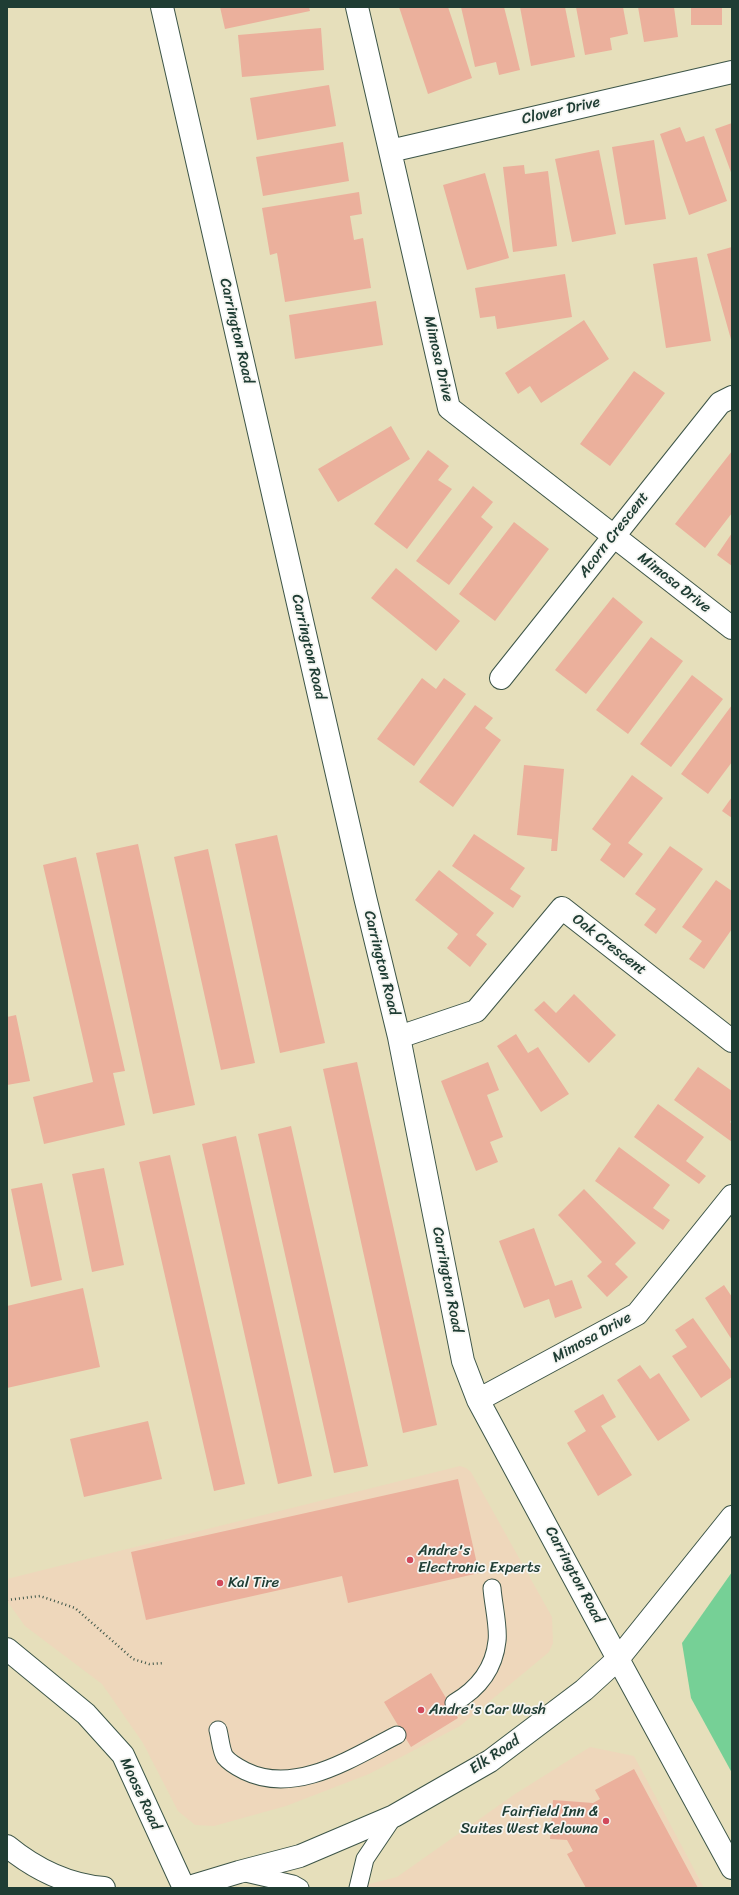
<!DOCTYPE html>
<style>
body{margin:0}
#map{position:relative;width:739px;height:1895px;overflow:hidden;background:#e6dfbb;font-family:Sriracha,sans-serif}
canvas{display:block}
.frame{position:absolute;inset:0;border:8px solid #1f3d34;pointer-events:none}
</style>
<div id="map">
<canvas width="739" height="1895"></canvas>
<div class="frame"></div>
</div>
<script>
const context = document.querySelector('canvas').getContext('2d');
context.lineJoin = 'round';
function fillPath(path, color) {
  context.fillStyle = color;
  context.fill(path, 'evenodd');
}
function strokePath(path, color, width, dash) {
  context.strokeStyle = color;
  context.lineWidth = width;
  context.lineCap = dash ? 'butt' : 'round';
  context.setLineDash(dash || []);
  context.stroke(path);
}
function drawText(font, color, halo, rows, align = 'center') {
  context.font = font + ' Sriracha,sans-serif';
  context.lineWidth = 3.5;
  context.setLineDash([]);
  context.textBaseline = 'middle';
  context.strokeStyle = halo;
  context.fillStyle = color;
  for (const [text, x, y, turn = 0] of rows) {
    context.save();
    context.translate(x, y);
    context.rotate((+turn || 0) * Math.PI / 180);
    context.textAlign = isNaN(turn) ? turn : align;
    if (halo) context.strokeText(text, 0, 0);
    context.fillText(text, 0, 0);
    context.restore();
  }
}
fillPath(new Path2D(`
 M460 1466 466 1468 471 1472 552 1617 553 1643 549 1652 460 1726 369 1774 286 1806 214 1826 195 1825 178 1811 143 1743 102 1684 25 1626 7 1601V1579Z
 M590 1747 634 1756 704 1888H353L397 1877 515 1794Z`), '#eed7bb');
fillPath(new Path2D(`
 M732 1572V1773L691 1698 682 1643Z`), '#76d096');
fillPath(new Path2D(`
 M220 7H309L310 11 225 29Z
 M399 7H448L472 78 428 94Z
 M461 7H504L520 70 499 75 496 62 475 67Z
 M520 7H565L575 57 531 66Z
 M576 7H623L628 34 610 38 612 50 585 55Z
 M638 7H674L678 37 644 42Z
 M691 7H722V25H691Z
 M321 28 324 70 242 77 238 35Z
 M329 85 336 126 257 140 250 98Z
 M732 123V175L715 129Z
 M680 127 686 142 704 136 727 201 689 215 660 134Z
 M654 140 666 219 625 225 612 147Z
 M343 142 349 181 263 196 256 157Z
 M599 150 616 234 572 242 555 159Z
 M524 165 525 174 548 171 557 246 513 252 503 167Z
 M485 173 509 258 467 270 443 185Z
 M359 192 362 214 350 216 354 240 363 238 371 288 285 302 277 253 270 255 262 208Z
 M732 247V343L707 254Z
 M697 257 711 341 666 348 653 264Z
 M565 274 572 317 497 329 495 316 480 318 475 288Z
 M376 301 383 345 295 359 289 315Z
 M584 320 609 359 541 403 530 386 518 394 505 373Z
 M634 371 665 393 610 466 580 444Z
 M391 426 410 459 338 502 318 469Z
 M428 450 449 466 438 480 452 489 407 549 374 524Z
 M732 451V513L705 548 675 524Z
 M473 486 493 502 481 517 493 527 449 585 416 561Z
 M514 522 549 549 495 621 459 594Z
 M732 533V566L717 555Z
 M396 568 460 621 436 651 371 598Z
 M613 597 643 622 586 694 555 670Z
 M651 637 683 661 628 734 596 710Z
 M692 675 723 699 671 767 640 744Z
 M422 678 436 689 444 678 466 694 414 766 377 739Z
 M475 705 493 718 485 728 501 740 453 807 419 782Z
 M732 705V762L708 794 681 774Z
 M524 765 564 769 557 851H551L552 839 517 835Z
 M632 775 663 798 628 843 643 854 624 878 600 860 611 844 592 829Z
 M732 797V818L722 811Z
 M474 834 525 868 510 889 521 896 513 908 452 866Z
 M277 835 325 1043 280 1053 235 844Z
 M138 844 195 1105 153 1114 96 853Z
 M670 846 703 869 656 934 644 925 656 909 635 894Z
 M208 849 255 1063 221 1070 174 857Z
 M76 857 125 1071 113 1073 125 1125 44 1144 33 1097 93 1082 43 865Z
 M439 870 494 913 476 935 487 944 470 967 447 948 458 934 415 900Z
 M716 880 732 891V929L704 969 689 959 702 941 682 927Z
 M574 994 616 1035 589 1063 534 1010 544 1001 556 1013Z
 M16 1015 30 1081 7 1085V1017Z
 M516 1034 528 1053 538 1047 569 1094 541 1112 497 1046Z
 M357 1062 437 1425 403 1433 323 1069Z
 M488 1062 499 1090 487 1095 503 1137 490 1142 498 1162 476 1171 441 1081Z
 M698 1067 732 1091V1119L730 1122 732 1124V1142L674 1100Z
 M658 1104 704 1137 686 1161 706 1176 699 1184 634 1137Z
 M291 1126 368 1466 334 1473 258 1134Z
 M236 1136 312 1476 278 1484 202 1144Z
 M619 1147 670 1185 653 1208 670 1220 663 1230 595 1181Z
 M170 1155 245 1484 214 1491 139 1162Z
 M104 1168 124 1265 92 1272 72 1174Z
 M42 1183 62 1280 31 1287 11 1189Z
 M584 1189 636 1243 615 1264 628 1277 607 1297 587 1276 602 1262 558 1215Z
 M534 1228 555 1286 572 1280 582 1308 555 1318 549 1299 524 1308 499 1241Z
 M724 1285 732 1297V1340L705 1298Z
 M83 1288 100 1367 7 1388V1306Z
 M693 1318 732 1372V1377L701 1398 672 1356 687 1347 675 1330Z
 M640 1365 650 1379 659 1373 690 1420 658 1441 617 1380Z
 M603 1394 616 1417 601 1426 632 1475 598 1496 567 1443 586 1431 574 1411Z
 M148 1421 162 1479 84 1497 70 1439Z
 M458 1479 479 1573 348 1603 342 1576 146 1620 131 1552Z
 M431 1673 458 1718 411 1747 384 1702Z
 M634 1769 698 1888H586L567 1854 573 1851 567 1840 550 1839 553 1800 593 1803 600 1799 595 1790Z`), '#ebb09c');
const service = new Path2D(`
 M454 1703C478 1689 494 1670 497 1641 499 1628 493 1603 492 1588
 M218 1730C220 1737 221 1751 225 1757 229 1762 239 1768 245 1771 296 1796 353 1757 397 1735
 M241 1872 293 1884 300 1888
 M358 1888 365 1859 394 1816`);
const minor = new Path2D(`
 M162 7 365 897 399 1037 463 1361 478 1400 618 1659
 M357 7 449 408 732 628
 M390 151 732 72
 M501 678 720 403 732 397
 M399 1037 476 1011 562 908 732 1041
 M478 1400 637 1314 732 1196
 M7 1649 86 1714 123 1755 184 1888`);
const tertiary = new Path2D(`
 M618 1659 732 1868
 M186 1888 239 1872 300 1856 394 1816 490 1761 584 1690 618 1659 732 1517`);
const trunk = new Path2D(`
 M7 1846C35 1869 68 1885 104 1888`);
strokePath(service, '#3d5548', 19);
strokePath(minor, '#3d5548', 24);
strokePath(tertiary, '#3d5548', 24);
strokePath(trunk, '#3d5548', 24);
strokePath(new Path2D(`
 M7 1600 40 1596 75 1608 133 1659 149 1664 164 1663`), '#3d5548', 2.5, [1, 3]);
strokePath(service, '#fff', 17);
strokePath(minor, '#fff', 22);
strokePath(tertiary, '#fff', 22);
strokePath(trunk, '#fff', 22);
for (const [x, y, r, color] of [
 [410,1560,4,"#d1495b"],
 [220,1583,4,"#d1495b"],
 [421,1710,4,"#d1495b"],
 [606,1821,4,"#d1495b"]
]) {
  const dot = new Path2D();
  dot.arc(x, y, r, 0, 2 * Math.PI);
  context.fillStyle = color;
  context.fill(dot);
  strokePath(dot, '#f6f6f2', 1.5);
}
drawText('15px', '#1f3d34', '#f6f6f2', [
 ["Clover Drive",561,111,-13],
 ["Carrington Road",236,331,77],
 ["Mimosa Drive",438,359,77],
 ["Acorn Crescent",614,535,-52],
 ["Mimosa Drive",674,583,38],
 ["Carrington Road",308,647,77],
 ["Oak Crescent",609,945,38],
 ["Carrington Road",381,963,76],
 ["Carrington Road",447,1280,79],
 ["Mimosa Drive",592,1338,-29],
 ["Carrington Road",574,1575,62],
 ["Elk Road",495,1755,-34],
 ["Moose Road",140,1794,65]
]);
drawText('15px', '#1f3d34', '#f6f6f2', [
 ["Andre's",418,1551],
 ["Electronic Experts",418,1568],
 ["Kal Tire",228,1583],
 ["Andre's Car Wash",429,1710],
 ["Fairfield Inn &",598,1812,"right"],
 ["Suites West Kelowna",598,1829,"right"]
], 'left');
</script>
